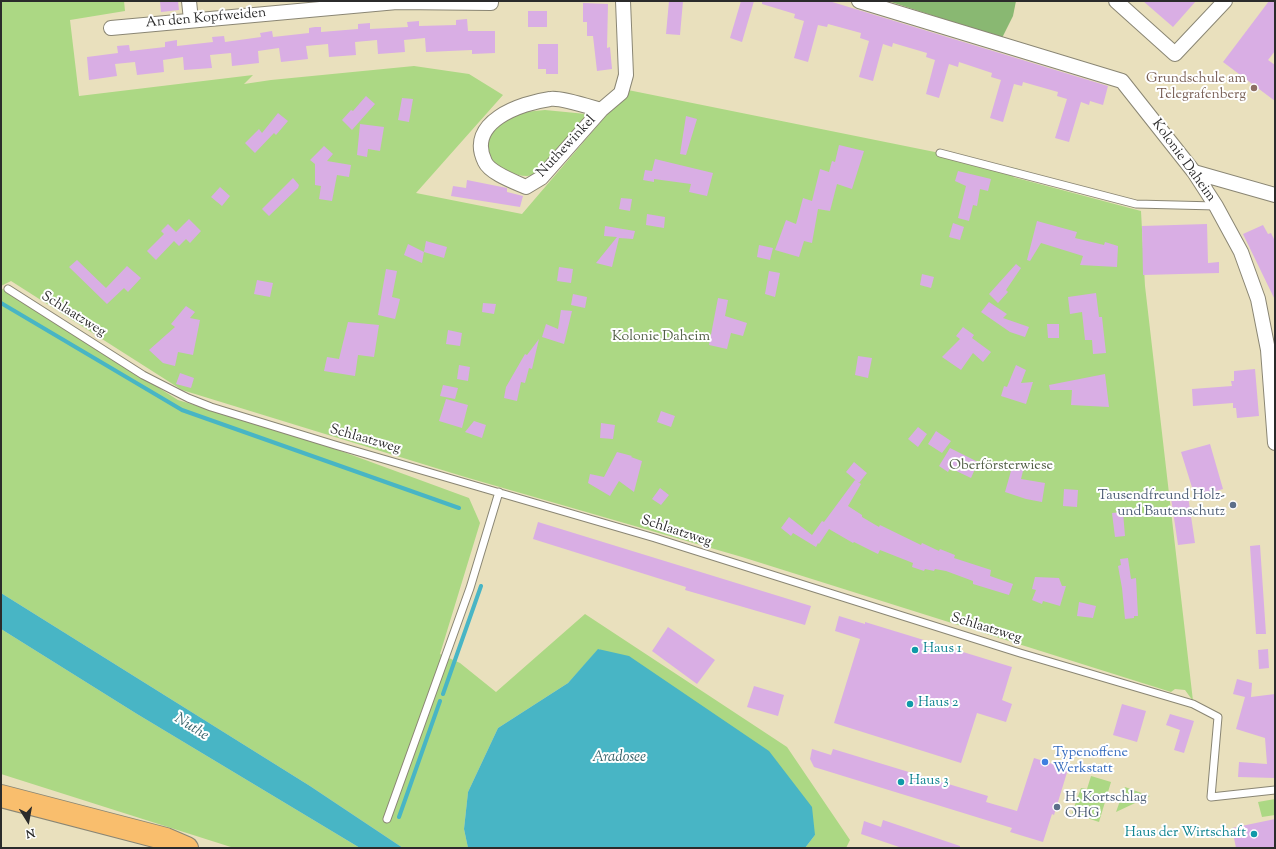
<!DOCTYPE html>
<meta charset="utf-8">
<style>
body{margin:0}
#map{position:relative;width:1276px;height:849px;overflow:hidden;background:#e9e0bd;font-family:"Sorts Mill Goudy",serif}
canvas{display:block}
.frame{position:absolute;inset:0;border:2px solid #2b2b2b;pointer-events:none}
.north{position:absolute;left:8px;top:801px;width:40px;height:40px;-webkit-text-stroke:3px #fff;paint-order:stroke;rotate:169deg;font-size:11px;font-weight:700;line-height:16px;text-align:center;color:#2b2b2b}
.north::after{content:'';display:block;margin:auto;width:14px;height:18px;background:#2b2b2b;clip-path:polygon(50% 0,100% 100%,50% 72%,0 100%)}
</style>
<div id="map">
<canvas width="1276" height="849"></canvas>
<div class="frame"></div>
<div class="north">N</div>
</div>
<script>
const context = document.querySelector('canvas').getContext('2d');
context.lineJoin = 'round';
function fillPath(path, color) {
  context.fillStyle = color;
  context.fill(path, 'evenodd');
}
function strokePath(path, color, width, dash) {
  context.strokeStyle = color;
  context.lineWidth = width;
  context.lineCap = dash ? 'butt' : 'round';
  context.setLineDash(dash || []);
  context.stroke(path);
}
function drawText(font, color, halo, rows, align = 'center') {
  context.font = font + ' "Sorts Mill Goudy",serif';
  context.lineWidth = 4;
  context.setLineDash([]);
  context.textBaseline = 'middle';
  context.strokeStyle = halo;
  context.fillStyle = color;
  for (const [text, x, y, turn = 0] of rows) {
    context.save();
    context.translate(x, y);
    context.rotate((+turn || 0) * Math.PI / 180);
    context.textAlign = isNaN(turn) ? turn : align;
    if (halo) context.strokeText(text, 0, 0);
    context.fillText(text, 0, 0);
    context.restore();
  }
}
fillPath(new Path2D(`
 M1 1H124L125 11 70 20 79 96 253 75 244 84 271 80 414 66 469 74 503 95 416 193 522 214 628 90 1019 169 1013 177 1141 211 1145 286 1193 701 1185 690 1175 689 1171 692 742 557 465 477 182 390 11 281 1 286Z
 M545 110 586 114C576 131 547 176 527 176 514 176 502 169 492 163L487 143 494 128 515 113Z
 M1 288 178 400 330 447 469 498 480 523 440 654 460 663 496 692 585 614 787 747 850 840 846 848H805L815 835 599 649 568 683 498 728 468 792 464 829 468 848H403L310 786 1 593Z
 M1 629 137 714 360 848H234L1 774Z
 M1091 776 1111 782 1099 822 1072 813 1081 788 1087 789Z
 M1125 787 1150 796 1116 812Z
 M1275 799V815L1262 817 1258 802Z`), '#acd884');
fillPath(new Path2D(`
 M888 1H1016L1013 16 1002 38Z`), '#89b872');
fillPath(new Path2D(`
 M1 593 310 786 403 848H360L137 714 1 629Z
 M598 649 629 656 769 751 812 807 815 835 805 848H468L464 829 468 792 498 728 568 683Z`), '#48b5c5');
strokePath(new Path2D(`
 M1 303 182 410 459 508
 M443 694 481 586
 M399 817 440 701`), '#48b5c5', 4);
fillPath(new Path2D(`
 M160 1H178L179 10 161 12Z
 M669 1H683L680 35 666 34Z
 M741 1H754L742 42 730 38Z
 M762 1H829L1108 86 1103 105 1090 101 1089 105 1081 102 1069 142 1055 138 1067 99 1057 96 1058 92 1023 82 1022 86 1014 84 1003 122 990 118 1001 80 991 77 992 73 959 62 958 67 949 64 939 98 926 94 935 60 926 57 927 53 893 43 892 47 883 44 873 81 859 77 869 41 860 38 861 33 828 24 827 27 818 25 808 62 794 58 804 21 794 18 795 14 762 4Z
 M1143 1H1196L1173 27Z
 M1269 1H1275V51L1268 60 1275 65V101L1223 62Z
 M583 3 608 4 607 48 610 47 612 69 597 71 593 36H587V22H583Z
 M528 11H547V27H528Z
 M467 19 468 31H495V53L472 54V50L426 52 425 38 404 40 405 52 378 54 377 40 355 42 356 55 329 57 328 44 306 46 308 59 281 62 279 48 258 51 259 63 232 66 231 53 210 55 212 68 184 70 183 57 163 60 164 72 137 75 135 62 115 64 117 76 89 80 87 57 118 53 117 46 129 45 130 51 165 47V42L177 40V46L213 42 212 37 224 36 225 42 261 37 260 33 272 31 273 37 309 33V28L315 27H321V32L358 29V24L370 23V29L408 27 407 22 419 21V26L456 25V20Z
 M538 44H558V74H546V69H538Z
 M366 96 375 104 352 130 342 120 351 110 353 111Z
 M402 98 413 99 409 122 398 120Z
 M278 113 288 121 276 135 274 133 255 153 245 143 259 129 262 133Z
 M686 116 697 119 686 155 680 154Z
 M360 124 384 127 380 151 368 149 367 157 357 155Z
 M839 145 864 151 852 189 837 184 830 211 818 209 812 243 804 241 799 257 775 250 786 220 796 224 803 198 812 201 820 169 829 172 832 161 835 162Z
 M324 146 333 154 327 161 351 165 349 177 337 175 332 201 319 199 321 186 315 185V164L310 160Z
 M655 159 713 173 707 196 689 192 691 184 654 179V182L643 180 645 170 652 171Z
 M958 171 991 179 988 191 980 189 977 206 973 205 969 221 958 218 966 186 955 181Z
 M293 178 299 185 298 188 269 216 262 209Z
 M467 180 507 188V192L523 196 520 207 451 196 453 186 466 188Z
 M220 187 230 196 222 206 211 197Z
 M621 198 632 199 630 211 619 209Z
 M647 214 665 217 664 228 646 225Z
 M189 219 201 231 190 243 186 239 179 246 174 241 156 260 147 251 164 234 161 231 168 224 176 232Z
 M1037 221 1077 232 1075 238 1104 245 1105 242 1118 246 1117 267 1080 265 1083 256 1041 243 1030 261 1027 260Z
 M953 223 964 227 960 240 949 237Z
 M1207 224 1208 263 1219 262V273L1143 275 1142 226Z
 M1263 225 1268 234 1271 233 1275 241V300L1243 234Z
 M605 226 635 231 633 239 619 238 612 267 596 263 617 237 604 236Z
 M426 241 447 247 444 258 424 252 422 263 404 255 408 244 424 252Z
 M759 245 773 248 770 260 757 257Z
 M77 260 106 288 127 266 141 278 128 292 124 288 107 304 69 267Z
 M1016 264 1021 268 1006 290 1008 292 998 303 989 294Z
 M559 267 573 269 571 283 557 281Z
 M386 269 397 271 392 297 400 299 395 319 378 315Z
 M769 271 780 273 775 297 765 294Z
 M922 274 934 277 931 288 920 285Z
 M257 280 273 283 270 297 254 294Z
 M1096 293 1099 317H1102L1106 353 1093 354 1092 340H1085L1082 312 1070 314 1068 297Z
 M573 294 587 297 585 308 571 305Z
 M718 298 728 300 725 316 747 323 743 336 731 333 727 349 709 345Z
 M989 302 1007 314 1003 318 1029 327 1025 337 1010 332 981 312Z
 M483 303 496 304 494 314 482 312Z
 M186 306 195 312 190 318 200 320 193 355 178 352 175 366 163 363 149 350 175 327 171 324Z
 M561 310 572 311 564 344 542 337 546 324 558 329Z
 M348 322 379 325 374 357 358 355 355 376 324 371 327 357 339 359Z
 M1047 324H1059V338H1048Z
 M963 327 974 335 972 338 991 352 983 362 973 353 961 370 942 357 960 339 956 336Z
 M448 330 462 333 460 346 446 344Z
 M539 339 532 369 529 368 525 383 521 382 517 401 504 398 506 387 525 354 527 355Z
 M858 356 872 358 868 378 855 375Z
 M459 365 470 367 468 381 457 379Z
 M1016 365 1026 370 1021 383 1033 382 1026 404 1001 396 1004 386 1007 387Z
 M1255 369 1259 416 1237 418 1236 408H1233V403L1193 406 1192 389 1232 386 1231 381H1234V371Z
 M180 373 194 378 191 388 176 384Z
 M1105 374 1109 407 1071 405 1072 390H1050L1049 385Z
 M443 385 458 388 455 399 440 396Z
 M446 399 468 405 462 428 439 421Z
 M661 411 675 416 671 427 657 422Z
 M474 421 486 425 482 438 465 432Z
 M601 423 615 425 613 439 600 438Z
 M918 427 927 434 918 447 908 439Z
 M936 431 951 441 942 453 928 444Z
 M1210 444 1223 489 1195 497 1181 452Z
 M950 448 978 462 971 478 950 468 948 472 939 466Z
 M617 452 632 456 631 457 642 461 634 492 619 481 610 496 588 483 590 474 604 477Z
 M854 462 867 473 859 483 846 472Z
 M1013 464 1024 467 1021 479 1045 483 1042 502 1026 499 1005 492Z
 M855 480 861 484 848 506 862 515V517L879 527 880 525 921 545 922 543 939 551 940 549 955 555 954 558 991 570 990 576 1013 584 1009 595 973 584V581L946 571 935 569 934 571 925 569 924 571 912 567 913 563 880 550 878 554 854 542 853 543 829 529 819 544 818 543 816 547 793 533 791 536 781 528 789 517 812 535 822 521 824 522Z
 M660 488 669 495 661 505 652 499Z
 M1064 489 1078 490 1077 507 1063 506Z
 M1188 496 1195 543 1178 545 1171 498Z
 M1123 512 1125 536 1115 537 1112 513Z
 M538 522 811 606 805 625 685 590 686 587 533 539Z
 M1260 545 1266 634H1256L1250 546Z
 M1128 558 1131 579 1136 578 1138 616H1134V618L1125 619 1122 588 1118 566 1121 565 1120 559Z
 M1035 577 1059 578 1062 586H1066L1060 606 1043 601 1042 604 1032 600 1036 590 1032 589Z
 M1079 602 1096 606 1093 618 1077 616Z
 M839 616 865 624V622L1012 667 1002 700 1012 704 1006 722 977 713 961 763 834 723 860 639 835 631Z
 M668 627 715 660 697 684 652 651Z
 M1268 649 1269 668 1259 669 1258 650Z
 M1237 679 1252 683 1251 697 1275 694V778L1238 777 1239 762 1267 764 1265 738 1236 729 1245 697 1233 694Z
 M754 686 784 695 778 716 747 707Z
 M1122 704 1146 711 1137 742 1113 735Z
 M1170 714 1194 721 1184 753 1174 750 1180 730 1166 725Z
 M812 749 831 755 833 749 988 796 986 802 1017 811 1034 758 1056 765 1057 762 1069 766 1054 815 1052 814 1043 842 1010 832 1012 828 814 767 810 759Z
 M1275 819V848H1236L1232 828Z
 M883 820 960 846V848H902L861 834 864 821 881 827Z`), '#d9aee4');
const service = new Path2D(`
 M940 153 1136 204 1216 206
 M8 289 143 375 188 398 211 407 335 445 655 538 1020 653 1193 704 1218 717 1211 797 1275 790
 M387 819 470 588 499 492`);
const minor = new Path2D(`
 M189 1 191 20
 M859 1 1122 81 1194 172 1216 206 1241 252 1258 299 1268 350 1275 443
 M1116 1 1175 54 1225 1
 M111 28 397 2 491 3V1
 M601 110 541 178 526 187C515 182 490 173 485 162 465 122 521 103 550 99 560 97 590 107 601 110L621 93 626 75 623 1
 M1194 172 1275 195`);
const trunk = new Path2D(`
 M1 796 166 839 187 848`);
strokePath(service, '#8a8674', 9);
strokePath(minor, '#8a8674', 16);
strokePath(trunk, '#8a8674', 24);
strokePath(service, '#fff', 7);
strokePath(minor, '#fff', 14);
strokePath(trunk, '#f9be6d', 22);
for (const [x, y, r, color] of [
 [1254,88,4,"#8d6e63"],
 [1233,505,4,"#5c6f8a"],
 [915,650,4,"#0f9aa8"],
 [910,704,4,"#0f9aa8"],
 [1045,762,4,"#3f7fe0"],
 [901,782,4,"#0f9aa8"],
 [1057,807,4,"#5c6f8a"],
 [1254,834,4,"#0f9aa8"]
]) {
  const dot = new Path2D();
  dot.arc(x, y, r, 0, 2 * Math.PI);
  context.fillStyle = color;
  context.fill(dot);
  strokePath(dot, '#fff', 1.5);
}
drawText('14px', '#2b2b2b', '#fff', [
 ["An den Kopfweiden",206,19,-5],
 ["Nuthewinkel",567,147,-47],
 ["Kolonie Daheim",1183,161,54],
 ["Schlaatzweg",73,315,32],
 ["Schlaatzweg",365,440,16],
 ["Schlaatzweg",676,532,18],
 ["Schlaatzweg",986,629,17]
]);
drawText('14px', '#785e54', '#fff', [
 ["Grundschule am",1246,80],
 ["Telegrafenberg",1246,96]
], 'right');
drawText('14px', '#525f46', '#fff', [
 ["Kolonie Daheim",661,338],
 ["Oberförsterwiese",1001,467]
]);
drawText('14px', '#4e5e75', '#fff', [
 ["Tausendfreund Holz-",1225,497],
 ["und Bautenschutz",1225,513],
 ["H. Kortschlag",1065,799,"left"],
 ["OHG",1065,815,"left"]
], 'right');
drawText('14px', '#0d838f', '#fff', [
 ["Haus 1",923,650],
 ["Haus 2",918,704],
 ["Haus 3",909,782],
 ["Haus der Wirtschaft",1246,834,"right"]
], 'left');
drawText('14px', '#366cbe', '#fff', [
 ["Typenoffene",1053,754],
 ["Werkstatt",1053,770]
], 'left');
drawText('italic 15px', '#376269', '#fff', [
 ["Nuthe",191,728,32],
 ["Aradosee",619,758]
]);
</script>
